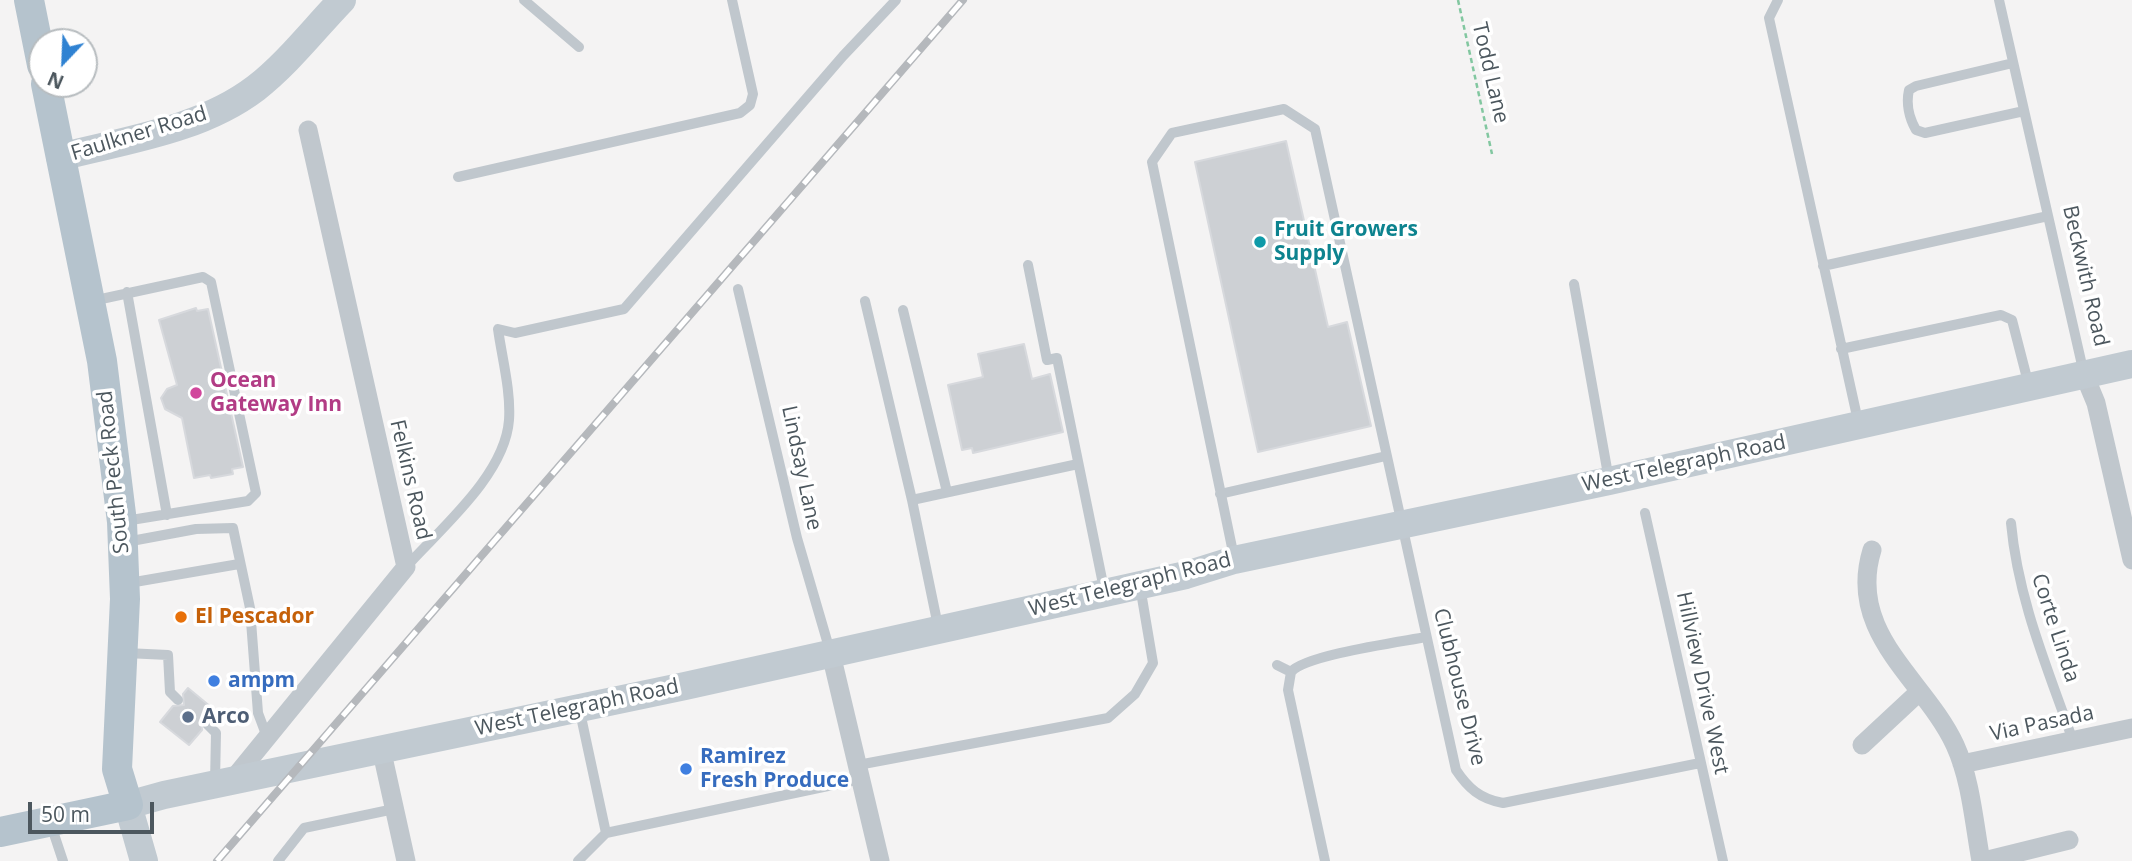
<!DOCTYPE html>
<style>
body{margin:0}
#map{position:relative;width:2132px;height:861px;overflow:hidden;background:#f4f3f3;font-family:"Open Sans",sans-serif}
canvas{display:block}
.north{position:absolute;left:28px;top:28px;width:70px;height:70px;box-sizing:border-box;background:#fff;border:2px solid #b7bcbf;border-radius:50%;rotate:203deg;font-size:19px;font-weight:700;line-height:28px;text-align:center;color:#4c575e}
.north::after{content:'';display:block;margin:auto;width:24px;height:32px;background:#2f82d2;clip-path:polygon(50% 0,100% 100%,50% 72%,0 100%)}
.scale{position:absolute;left:28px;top:802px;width:126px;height:32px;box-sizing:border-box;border:4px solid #4c575e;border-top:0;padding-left:9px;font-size:21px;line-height:24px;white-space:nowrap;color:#4c575e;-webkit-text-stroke:5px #fff;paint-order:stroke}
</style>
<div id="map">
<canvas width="2132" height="861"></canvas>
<div class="north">N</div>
<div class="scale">50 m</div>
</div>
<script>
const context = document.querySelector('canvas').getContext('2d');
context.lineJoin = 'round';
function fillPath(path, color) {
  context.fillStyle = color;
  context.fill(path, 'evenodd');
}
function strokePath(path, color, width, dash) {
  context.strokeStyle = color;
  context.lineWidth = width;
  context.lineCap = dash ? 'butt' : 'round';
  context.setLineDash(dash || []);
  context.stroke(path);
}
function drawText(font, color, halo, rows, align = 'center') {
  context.font = font + ' "Open Sans",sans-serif';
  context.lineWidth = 7;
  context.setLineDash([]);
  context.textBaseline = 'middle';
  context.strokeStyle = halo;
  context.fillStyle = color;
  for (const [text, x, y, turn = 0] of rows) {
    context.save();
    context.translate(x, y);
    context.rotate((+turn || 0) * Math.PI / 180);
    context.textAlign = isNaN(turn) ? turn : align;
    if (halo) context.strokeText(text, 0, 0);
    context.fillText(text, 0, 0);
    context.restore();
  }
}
const building = new Path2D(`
 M1286 141 1328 327 1347 322 1371 426 1258 452 1195 162Z
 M196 308 197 311 208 309 243 467 232 469 233 474 211 478 210 475 194 478 182 418 165 409 161 398 167 389 177 385 159 320Z
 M1024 344 1032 379 1050 374 1063 432 973 453 972 448 962 450 948 385 983 377 978 354Z
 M188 688 217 712 211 718 201 719 202 730 189 745 160 722 173 706 184 705 183 694Z`);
fillPath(building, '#cdd0d4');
strokePath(building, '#d7d9dd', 2);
strokePath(new Path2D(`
 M1458 0 1492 154`), '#82c7a0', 2.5, [5, 3.5]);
strokePath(new Path2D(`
 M524 0 579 47
 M1778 0 1769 18 1858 421
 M1999 0 2084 374
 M2013 63 1916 86 1909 90C1906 103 1909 118 1916 130L1925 133 2024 111
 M458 177 740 113 750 105 753 94 732 0
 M1028 265 1047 360 1057 358 1104 589
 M1823 266 2048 216
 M1574 284 1609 480
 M738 289 797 538 830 651
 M127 292 167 515
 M92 301 203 277 211 282 256 493 248 501 125 521
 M865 301 912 500 938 626
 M903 310 947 492
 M1841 349 2001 315 2012 320 2029 386
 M1220 494 1386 456
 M912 500 1078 464
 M1645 513 1723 861
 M2011 523C2018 600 2048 669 2073 741
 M126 542 196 529 233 528 250 608 258 713 267 737
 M1234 557 1152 162 1172 133 1284 109 1315 129 1456 770C1468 788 1480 799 1503 803L1700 763
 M406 567C441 528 505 475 509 420 511 391 502 358 498 329L515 333 624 309 843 56 896 0
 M129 583 239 564
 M126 653 168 655 170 692 178 700
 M1277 665 1291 672
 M1291 672 1288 690 1325 861
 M1291 672C1305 655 1400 642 1426 637
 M580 712 606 833
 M207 724 216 733 215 782
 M858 765 1108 718 1135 694 1153 663 1140 586
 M51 825 63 861
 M278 861 304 828 394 809
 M578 861 606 833 861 779`), '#c0c7cd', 10);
strokePath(new Path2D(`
 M2084 374 2096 403 2132 560
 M1872 550C1846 634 1925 680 1955 745 1971 780 1974 823 1981 861
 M831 654 880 861
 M1862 745 1919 692
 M381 748 406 861
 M1962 764 2132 728
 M230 783 406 567 308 130
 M1984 861 2069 840`), '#c0c7cd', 19);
strokePath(new Path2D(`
 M60 157C126 140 201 130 256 88 288 63 314 29 342 0
 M144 861 128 805 164 795 685 686 1186 575 1234 560 1609 481 2132 364`), '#c1cad1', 28);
strokePath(new Path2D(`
 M29 0 42 65
 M0 832 128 805 117 769 125 599 122 522 102 361 46 84`), '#b5c3cd', 30);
const rail = new Path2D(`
 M217 861 963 0`);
strokePath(rail, '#b5b8bc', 8);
strokePath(rail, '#fff', 5, [16]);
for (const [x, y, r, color] of [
 [1260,242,7,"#0f9aa8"],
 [196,393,7,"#d1479c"],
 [181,617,7,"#e8710a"],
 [214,681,7,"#3f7fe0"],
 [188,717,7,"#5c6f8a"],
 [686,769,7,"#3f7fe0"]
]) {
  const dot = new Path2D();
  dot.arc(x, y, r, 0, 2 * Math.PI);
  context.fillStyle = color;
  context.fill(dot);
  strokePath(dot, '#fff', 2.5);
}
drawText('21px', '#4c575e', '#fff', [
 ["Todd Lane",1490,73,77],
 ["Faulkner Road",139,134,-17],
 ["Beckwith Road",2085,276,77],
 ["West Telegraph Road",1684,464,-12],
 ["Lindsay Lane",801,468,78],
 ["South Peck Road",114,472,-96],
 ["Felkins Road",410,480,77],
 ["West Telegraph Road",1130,585,-14],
 ["Corte Linda",2055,628,72],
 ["Hillview Drive West",1702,683,78],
 ["Clubhouse Drive",1459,687,76],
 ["West Telegraph Road",577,708,-12],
 ["Via Pasada",2042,724,-12]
]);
drawText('bold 21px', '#0d838f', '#fff', [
 ["Fruit Growers",1274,230],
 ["Supply",1274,254]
], 'left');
drawText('bold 21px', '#b23c85', '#fff', [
 ["Ocean",210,381],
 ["Gateway Inn",210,405]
], 'left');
drawText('bold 21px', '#c56008', '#fff', [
 ["El Pescador",195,617]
], 'left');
drawText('bold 21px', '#366cbe', '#fff', [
 ["ampm",228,681],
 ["Ramirez",700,757],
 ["Fresh Produce",700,781]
], 'left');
drawText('bold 21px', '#4e5e75', '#fff', [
 ["Arco",202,717]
], 'left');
</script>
